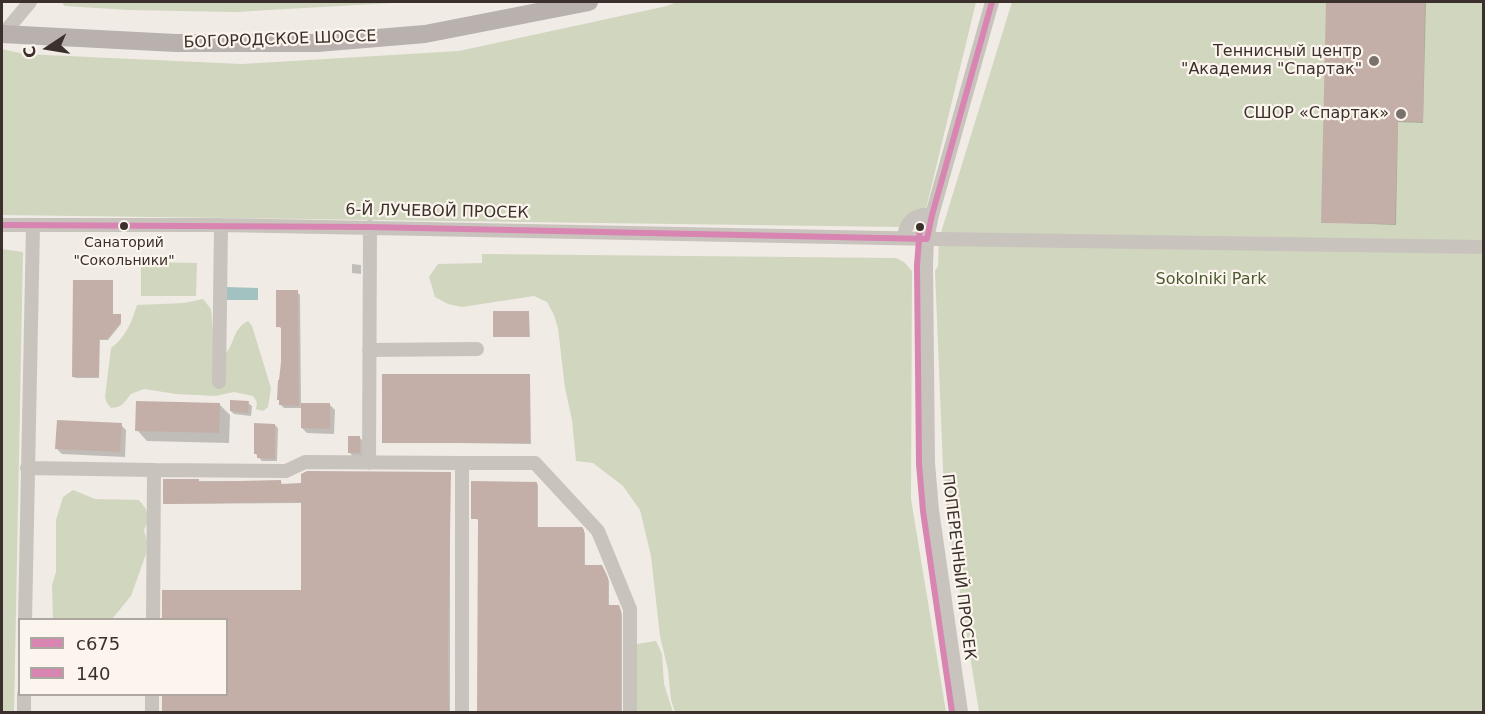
<!DOCTYPE html>
<meta charset="utf-8">
<style>
body{margin:0}
#map{position:relative;width:1485px;height:714px;overflow:hidden;background:#f0ebe5;font-family:"DejaVu Sans",sans-serif}
canvas{display:block}
.frame{position:absolute;inset:0;border:3px solid #3b302b;pointer-events:none}
.legend{position:absolute;left:18px;top:618px;width:210px;height:78px;box-sizing:border-box;background:#fbf5ee;border:2px solid #aea6a0;margin:0;padding:8px 10px;list-style:none;font-size:18px;color:#3b302b}
.legend li{display:flex;align-items:center;gap:12px;height:30px}
.legend b{width:30px;border:2px solid #aea6a0}
.north{position:absolute;left:18px;top:18px;width:60px;height:60px;-webkit-text-stroke:4px #fbf5ee;paint-order:stroke;rotate:258deg;font-size:16px;font-weight:700;line-height:24px;text-align:center;color:#3b302b}
.north::after{content:'';display:block;margin:auto;width:21px;height:27px;background:#3b302b;clip-path:polygon(50% 0,100% 100%,50% 72%,0 100%)}
</style>
<div id="map">
<canvas width="1485" height="714"></canvas>
<div class="frame"></div>
<ul class="legend">
<li><b style="height:8px;background:#d885b1"></b>с675</li>
<li><b style="height:8px;background:#d885b1"></b>140</li>
</ul>
<div class="north">С</div>
</div>
<script>
const context = document.querySelector('canvas').getContext('2d');
context.lineJoin = 'round';
function fillPath(path, color) {
  context.fillStyle = color;
  context.fill(path, 'evenodd');
}
function strokePath(path, color, width, dash) {
  context.strokeStyle = color;
  context.lineWidth = width;
  context.lineCap = dash ? 'butt' : 'round';
  context.setLineDash(dash || []);
  context.stroke(path);
}
function drawText(font, color, halo, rows, align = 'center') {
  context.font = font + ' "DejaVu Sans",sans-serif';
  context.lineWidth = 4.5;
  context.setLineDash([]);
  context.textBaseline = 'middle';
  context.strokeStyle = halo;
  context.fillStyle = color;
  for (const [text, x, y, turn = 0] of rows) {
    context.save();
    context.translate(x, y);
    context.rotate((+turn || 0) * Math.PI / 180);
    context.textAlign = isNaN(turn) ? turn : align;
    if (halo) context.strokeText(text, 0, 0);
    context.fillText(text, 0, 0);
    context.restore();
  }
}
fillPath(new Path2D(`
 M51 2H409L235 12 128 10 65 6 62 3Z
 M677 2H976L926 209 900 227 2 215V49L24 54 242 64 459 51 667 6Z
 M1012 2H1483V712H979L944 492 935 271 938 266 939 239Z
 M2 249 23 252 14 712H2Z
 M482 254 896 258 904 262 912 271 911 499 946 712H675L671 700 668 670 660 636 651 556 640 510 623 486 593 463 576 461 572 420 565 388 558 328 554 315 547 302 534 296 462 307 448 304 435 297 429 277 438 264 482 263Z
 M141 262 197 263 196 296H141Z
 M203 299 211 309 215 355 221 357C236 348 230 330 248 321L252 326 271 388 268 407 263 411 256 409 257 402 253 396 234 392 215 396 176 394 144 389 131 394 123 404 118 407 111 408 107 403 105 397 111 348C125 338 132 322 137 305L184 303Z
 M73 490 95 499 139 500 146 509 149 519 144 530 147 542 146 554 131 596 112 619 53 620 52 585 56 572V520L63 497Z
 M656 641 662 654 664 684 673 712H634V648L637 644Z`), '#d1d6bf');
fillPath(new Path2D(`
 M226 287 258 288V300H226Z`), '#a1c2c1');
fillPath(new Path2D(`
 M1327 2H1426L1423 123 1398 122 1396 225 1322 222Z
 M352 264 361 265V274L352 273Z
 M112 282 113 316H120L121 324 108 340H100L99 378H75L74 376Z
 M297 292 300 295 301 404 330 405 335 410 334 434 307 433 302 428 303 408H284L281 405 283 329 277 326Z
 M529 312 530 337 495 336Z
 M530 376 531 444 383 442Z
 M248 403 252 406 251 416 234 414 231 411Z
 M219 404 230 415 229 443 147 441 137 430Z
 M121 425 126 430 125 457 62 454 57 449Z
 M275 425 278 428 277 461H262L255 453Z
 M360 438 363 441V456H353L350 453Z
 M450 473V712H163V694H226L302 592 303 503 164 504 199 481H281L282 485Z
 M536 483 538 485V528H581L585 533V567L604 569 609 581V607L620 609 622 614V712H478L480 520 472 518Z`), '#0003');
fillPath(new Path2D(`
 M1326 2H1425L1423 122 1398 121 1395 224 1321 223Z
 M73 280H113V314H121V322L107 339H99V377H72Z
 M276 290H298L299 406 279 405V400H277L278 380H279L281 362V327H276Z
 M493 311H529V337H493Z
 M382 374H530V443H382Z
 M230 400 249 401 248 413 230 411Z
 M136 401 220 403 219 433 135 431Z
 M301 403H330V429L301 428Z
 M57 420 122 423 120 452 55 449Z
 M254 423 275 424V459L257 458V454H254Z
 M348 436H360V453H348Z
 M307 471 451 472 448 653 449 712H162V694H226V620H162V590H301V502L163 504V479H199V482L281 480V484L301 483V474Z
 M471 481 537 482V527H582L584 530V565H602L608 578V605H619L621 611V711L477 712 478 519H471Z`), '#c3afa7');
strokePath(new Path2D(`
 M4 33 30 2
 M2 225H221L936 239 1484 247
 M904 238C905 222 915 213 932 215
 M369 350 477 349
 M219 382 221 225
 M369 463 370 227
 M462 463H535L598 531 630 609V712
 M27 468 154 470
 M25 620 33 226
 M153 620 154 470 286 471 305 462 462 463V712
 M24 712V694
 M152 712V694
 M961 712 932 510 928 463 926 265 927 239 932 215 992 2`), '#c9c3be', 14);
strokePath(new Path2D(`
 M2 34 176 43H317L425 34 589 2`), '#b8b1ad', 18);
strokePath(new Path2D(`
 M2 225 370 227 927 239 932 215 992 2`), '#d885b1', 6);
strokePath(new Path2D(`
 M920 227 917 265 919 464 923 511 952 712`), '#d885b1', 6);
for (const [x, y, r, color] of [
 [1374,61,6,"#7a716c"],
 [1401,114,6,"#7a716c"],
 [124,226,5,"#3b302b"],
 [920,227,5,"#3b302b"]
]) {
  const dot = new Path2D();
  dot.arc(x, y, r, 0, 2 * Math.PI);
  context.fillStyle = color;
  context.fill(dot);
  strokePath(dot, '#fbf5ee', 2);
}
drawText('14px', '#3b302b', '#fbf5ee', [
 ["Санаторий",124,243],
 ["\"Сокольники\"",124,261]
]);
drawText('16px', '#3b302b', '#fbf5ee', [
 ["БОГОРОДСКОЕ ШОССЕ",280,40,-2],
 ["6-Й ЛУЧЕВОЙ ПРОСЕК",437,212,1],
 ["ПОПЕРЕЧНЫЙ ПРОСЕК",958,567,83]
]);
drawText('16px', '#3b302b', '#fbf5ee', [
 ["Теннисный центр",1362,52],
 ["\"Академия \"Спартак\"",1362,70],
 ["СШОР «Спартак»",1389,114]
], 'right');
drawText('16px', '#4a5a2e', '#fbf5ee', [
 ["Sokolniki Park",1211,280]
]);
</script>
